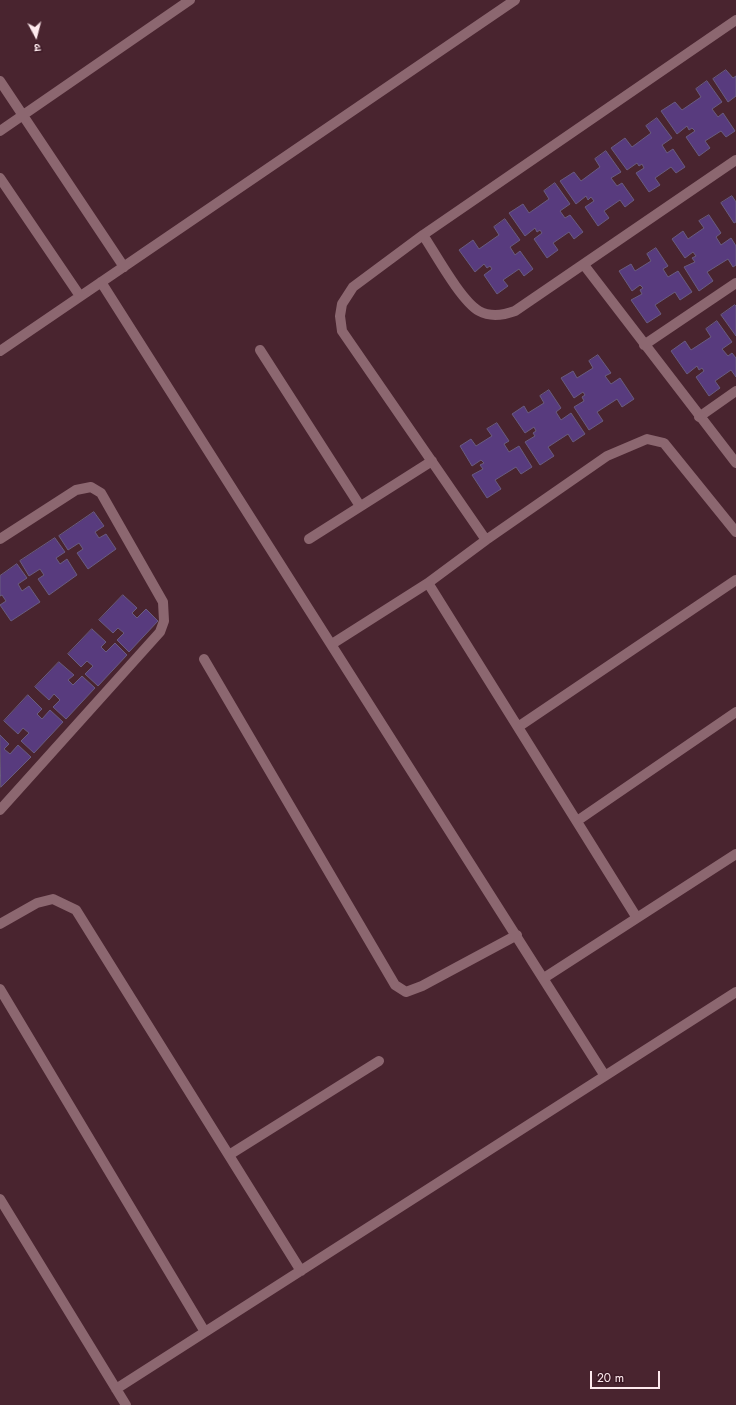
<!DOCTYPE html>
<meta charset="utf-8">
<style>
body{margin:0}
#map{position:relative;width:736px;height:1405px;overflow:hidden;background:#49242f;font-family:Jost,"Noto Sans Devanagari",sans-serif}
canvas{display:block}
.north{position:absolute;left:16px;top:16px;width:40px;height:40px;-webkit-text-stroke:3px #3e1a26;paint-order:stroke;rotate:173deg;font-size:11px;font-weight:700;line-height:16px;text-align:center;color:#feeaee}
.north::after{content:'';display:block;margin:auto;width:14px;height:18px;background:#feeaee;clip-path:polygon(50% 0,100% 100%,50% 72%,0 100%)}
.scale{position:absolute;left:590px;top:1371px;width:70px;height:18px;box-sizing:border-box;border:2px solid #feeaee;border-top:0;padding-left:5px;font-size:12px;line-height:14px;white-space:nowrap;color:#feeaee;-webkit-text-stroke:3px #3e1a26;paint-order:stroke}
</style>
<div id="map">
<canvas width="736" height="1405"></canvas>
<div class="north">उ</div>
<div class="scale">20 m</div>
</div>
<script>
const context = document.querySelector('canvas').getContext('2d');
context.lineJoin = 'round';
function fillPath(path, color) {
  context.fillStyle = color;
  context.fill(path, 'evenodd');
}
function strokePath(path, color, width, dash) {
  context.strokeStyle = color;
  context.lineWidth = width;
  context.lineCap = dash ? 'butt' : 'round';
  context.setLineDash(dash || []);
  context.stroke(path);
}
const building = new Path2D(`
 M726 70 733 78 736 76V96L728 102 713 79Z
 M707 81 722 102 712 109 718 117 723 113 735 131 726 137 721 131 705 141 710 148 699 156 686 137 695 131 692 128 689 130 687 126 677 134 661 111 675 102 682 110 701 97 696 89Z
 M657 118 672 138 662 145 667 153 673 149 685 167 676 173 671 167 655 178 660 185 649 192 636 173 644 168 642 164 639 166 637 163 627 170 611 148 625 138 632 147 651 133 646 126Z
 M606 151 621 172 611 178 617 186 622 183 634 200 625 207 620 200 604 211 609 218 598 226 585 207 594 201 591 197 588 200 586 196 576 204 560 181 574 172 581 181 600 167 595 159Z
 M555 183 570 204 560 211 565 218 570 215 583 232 574 239 569 232 553 243 558 250 547 258 534 239 542 233 540 230 537 232 535 228 525 236 509 213 523 204 529 213 549 199 544 191Z
 M732 196 736 202V222L734 223 721 203Z
 M709 215 721 233 716 237 721 245 731 238 736 246V265L733 267 728 259 707 272 713 281 699 291 684 267 695 262 692 258 696 256 693 252 685 258 672 239 683 231 688 239 704 228 699 221Z
 M505 219 520 240 510 247 515 255 520 251 533 269 524 276 519 269 503 280 508 286 497 294 484 275 492 269 490 266 487 268 484 264 475 272 459 250 473 240 479 249 499 235 494 227Z
 M656 248 668 266 663 269 668 277 678 271 692 292 680 300 675 292 655 305 661 314 647 323 631 300 642 294 640 290 643 288 640 285 632 291 619 271 631 264 635 271 651 261 647 254Z
 M735 305 736 306V336L721 315Z
 M717 321 732 342 722 349 728 356 732 353 736 358V377L731 370 715 381 720 388 709 396 696 377 704 371 702 368 699 370 697 366 687 374 671 351 685 341 691 350 711 337 706 329Z
 M598 355 611 373 605 376 611 384 620 378 634 399 622 407 617 399 597 412 603 421 589 430 574 407 584 401 582 397 585 395 583 392 574 398 561 378 573 371 577 378 593 368 589 361Z
 M549 390 561 408 556 412 561 420 571 413 585 434 573 442 568 434 548 447 554 456 540 465 525 442 535 436 533 433 536 431 534 427 525 433 512 414 524 406 528 413 544 403 540 396Z
 M497 423 509 441 504 444 509 452 519 446 532 467 521 474 516 467 495 480 501 489 487 498 472 475 483 469 480 465 484 463 481 460 472 466 460 446 471 439 476 446 492 436 487 429Z
 M94 512 104 526 95 532 99 538 106 534 116 549 88 569 77 553 83 549 79 543 68 550 59 536Z
 M55 538 65 552 56 558 60 564 67 559 77 575 49 595 38 579 44 575 40 569 29 576 20 561Z
 M17 564 27 578 18 584 22 591 29 586 40 602 11 621 0 605 6 601 2 595 0 596V576Z
 M123 595 137 608 132 613 137 618 146 609 158 621 129 652 117 640 124 633 118 628 113 633 99 620Z
 M92 629 106 642 101 647 106 652 115 643 127 655 98 686 85 674 93 666 87 661 81 667 68 654Z
 M59 662 74 675 68 680 73 685 82 676 95 688 66 719 53 707 60 700 54 694 49 700 35 687Z
 M28 695 42 709 37 714 42 719 50 710 63 722 34 753 21 741 29 733 23 728 18 734 4 721Z
 M0 735 9 744 4 749 10 754 18 745 31 757 1 787Z`);
fillPath(building, '#583b7e');
strokePath(building, '#695c7f', 1);
strokePath(new Path2D(`
 M0 81 124 267
 M0 131 190 0
 M0 178 80 296
 M423 235C435 253 461 301 479 311 490 317 504 315 515 311L736 160
 M584 265 736 463
 M101 282 605 1076
 M644 345 736 283
 M260 350 360 506
 M0 351 515 0
 M699 417 736 391
 M0 539 76 490 91 487 101 493 163 602 164 621 160 632 0 810
 M309 539 432 461
 M486 540 607 456 647 439 664 443 736 532
 M428 583 486 540 342 331 340 316 342 304 353 287 423 235 736 20
 M332 644 428 583 637 918
 M204 659 395 985 406 992 422 986 517 935
 M518 727 736 580
 M577 821 736 712
 M0 924 37 903 53 899 76 910 301 1271
 M544 978 736 854
 M0 989 205 1332
 M229 1155 379 1061
 M0 1199 126 1405
 M116 1389 736 992`), '#8c6770', 10);
</script>
